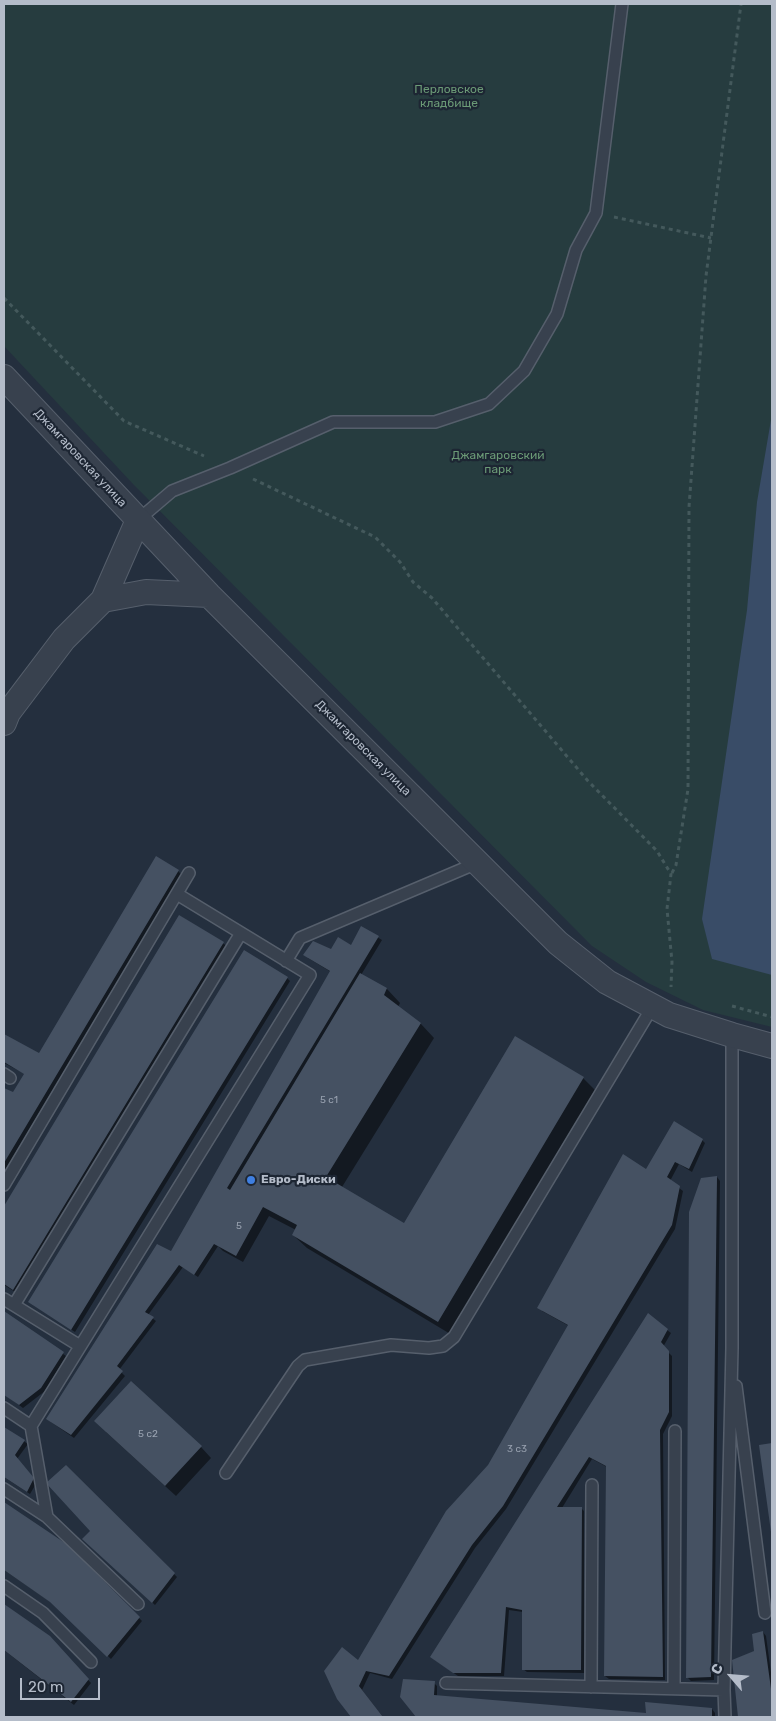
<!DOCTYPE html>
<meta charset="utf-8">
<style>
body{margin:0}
#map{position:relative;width:776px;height:1721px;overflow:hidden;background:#242f3e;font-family:Rubik,sans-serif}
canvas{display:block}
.frame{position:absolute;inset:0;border:5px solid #b4bcc9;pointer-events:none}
.north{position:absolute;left:706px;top:1651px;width:50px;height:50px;-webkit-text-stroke:4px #1d2633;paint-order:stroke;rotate:297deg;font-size:14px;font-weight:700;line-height:20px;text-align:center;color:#b4bcc9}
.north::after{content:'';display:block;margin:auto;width:18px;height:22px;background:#b4bcc9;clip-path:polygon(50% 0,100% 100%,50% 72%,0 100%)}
.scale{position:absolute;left:20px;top:1678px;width:80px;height:22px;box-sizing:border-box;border:2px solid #b4bcc9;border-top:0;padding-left:6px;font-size:15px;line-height:18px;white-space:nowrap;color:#b4bcc9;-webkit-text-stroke:4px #1d2633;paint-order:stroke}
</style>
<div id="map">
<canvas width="776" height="1721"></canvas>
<div class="frame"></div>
<div class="north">С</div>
<div class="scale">20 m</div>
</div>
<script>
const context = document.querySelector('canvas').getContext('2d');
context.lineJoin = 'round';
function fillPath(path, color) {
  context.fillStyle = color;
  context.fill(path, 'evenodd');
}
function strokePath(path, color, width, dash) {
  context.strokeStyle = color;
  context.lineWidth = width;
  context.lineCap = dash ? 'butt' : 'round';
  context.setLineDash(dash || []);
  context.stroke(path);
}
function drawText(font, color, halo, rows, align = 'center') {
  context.font = font + ' Rubik,sans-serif';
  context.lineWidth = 4.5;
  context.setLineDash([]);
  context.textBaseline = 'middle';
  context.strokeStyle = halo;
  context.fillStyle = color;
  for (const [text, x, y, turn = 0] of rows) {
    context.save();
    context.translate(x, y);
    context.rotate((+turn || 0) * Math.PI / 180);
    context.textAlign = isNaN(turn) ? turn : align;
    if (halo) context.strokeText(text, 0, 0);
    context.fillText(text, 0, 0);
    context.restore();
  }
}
fillPath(new Path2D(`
 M4 4H772V1027L703 1010 646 982 592 946 133 484 4 346Z`), '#263c3f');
fillPath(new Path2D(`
 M772 414V975L712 959 702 919 747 610 757 502Z`), '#394c67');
fillPath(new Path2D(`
 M178 871 181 874 4 1172V1089L13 1094 25 1074 4 1063V1036L39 1055Z
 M180 916 227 946 17 1293 4 1285V1208Z
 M362 928 382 940 361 975 387 989 400 1003 398 1007 421 1024 434 1038 342 1187 405 1225 583 1078 597 1092 452 1335 307 1248 293 1235 296 1230 269 1216 243 1262 223 1251 218 1246 198 1277 183 1267 148 1315 156 1321 119 1370 125 1376 74 1438 51 1422 171 1253 331 972 308 958 352 946Z
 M287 978 290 981 75 1332 33 1305Z
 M702 1140 705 1143 692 1172 679 1164 670 1181 683 1191 675 1229 506 1509 475 1548 392 1679 370 1673 362 1690 383 1717H352L339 1698 358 1662 489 1466 569 1326 542 1311 646 1171Z
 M717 1177 720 1181 714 1680 691 1681 688 1678Z
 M4 1313 66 1356 45 1391 23 1408 4 1394Z
 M667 1330 671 1333 663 1347 672 1356V1416L663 1434 665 1680 609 1679 605 1676 607 1467 592 1459 562 1508H581L584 1511V1673L527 1672 523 1669V1612L509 1610 504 1676H458L435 1660Z
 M4 1428 28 1444 17 1459 37 1482 30 1494 4 1477Z
 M106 1432 201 1447 211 1458 176 1496Z
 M772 1445V1531L760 1446Z
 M66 1466 177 1577 155 1605 84 1539 92 1531Z
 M4 1504 67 1546 142 1621 111 1659 55 1605 4 1570Z
 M4 1606 49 1637 91 1683 74 1705 4 1650Z
 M763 1632 766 1636 772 1680V1717H739L734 1660 755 1651Z
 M434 1683 437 1686V1696L647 1714 712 1709 715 1713V1717H417L401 1696Z`), '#0007');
fillPath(new Path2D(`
 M156 856 179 870 4 1163V1088L13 1092 24 1074 4 1062V1034L39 1053Z
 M179 915 224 942 13 1290 4 1284V1206Z
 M361 926 379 936 227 1188 230 1190 360 973 387 988 384 995 421 1023 326 1177 404 1223 515 1036 584 1077 438 1322 292 1235 297 1225 263 1207 236 1256 214 1244 194 1275 179 1265 145 1312 154 1317 117 1366 123 1371 71 1435 46 1419 157 1244 171 1251 330 971 303 955 313 941 331 949 338 937 351 945Z
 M244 950 288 977 71 1330 28 1302Z
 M674 1121 703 1139 689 1169 675 1162 667 1177 680 1186 672 1225 503 1506 472 1545 389 1676 366 1671 359 1686 383 1717H351L337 1699 324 1671 342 1647 358 1660 446 1511 488 1465 568 1325 537 1308 623 1154 646 1169Z
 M717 1176 711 1677 686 1678 689 1212 701 1178Z
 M4 1311 64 1352 41 1388 19 1405 4 1395Z
 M648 1313 668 1329 661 1342 669 1351V1412L660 1430 663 1677 604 1676 606 1466 589 1457 557 1507H582L581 1670H522V1610L506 1607 501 1673H453L430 1657Z
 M131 1381 202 1446 165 1486 94 1421Z
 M4 1427 25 1440 15 1455 34 1478 27 1492 4 1477Z
 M772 1443V1532H771L759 1445Z
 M66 1465 175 1573 152 1603 82 1539 90 1531 46 1483Z
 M4 1502 68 1545 140 1617 107 1657 50 1602 4 1570Z
 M4 1604 50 1636 89 1679 71 1702 4 1650Z
 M763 1631 772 1696V1717H738L732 1660 754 1651 752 1634Z
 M403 1679 435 1681 434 1695 646 1713 645 1702 712 1708V1717H416L400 1697Z`), '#455162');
const lane = new Path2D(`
 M138 520 172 491 230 468 333 422H435L489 404 524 371 557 314 576 250 596 213 622 4
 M286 961 300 938 477 863
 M4 1074 10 1078
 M4 1185 189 873
 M4 1299 80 1346
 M14 1305 241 933
 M736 1386 765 1613
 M4 1408 31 1426
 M226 1473 298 1366 305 1360 391 1345 429 1348 443 1346 454 1337 653 1006
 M4 1489 47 1517 138 1604
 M47 1517 31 1426 310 975 177 894
 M4 1586 43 1613 91 1662
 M446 1683 724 1690
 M591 1687 592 1485
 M674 1688 675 1431
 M725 1717 724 1690 732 1348V1035`);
const street = new Path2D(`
 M4 377 209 595 558 943 607 982 669 1015 732 1035 772 1046
 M103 600 138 520
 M4 723 8 713 64 639 103 600 146 592 209 595`);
strokePath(lane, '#565f6c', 14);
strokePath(street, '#565f6c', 26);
strokePath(new Path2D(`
 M614 217 711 238
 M4 298 124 421 204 456
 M253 479 375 537 400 562 413 582 432 598 588 781 657 851 671 874 667 909 672 962 671 987
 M672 873 676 865 688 789 689 507 706 276 741 4
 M732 1006 772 1017`), '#44595c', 3, [4, 4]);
strokePath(lane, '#38414e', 11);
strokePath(street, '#38414e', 24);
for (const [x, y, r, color] of [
 [251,1180,5,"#3f7fe0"]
]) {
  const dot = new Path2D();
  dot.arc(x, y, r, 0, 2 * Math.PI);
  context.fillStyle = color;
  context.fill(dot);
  strokePath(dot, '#1d2633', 2);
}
drawText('10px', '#98a1af', null, [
 ["5 с1",329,1100],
 ["5",239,1226],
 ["5 с2",148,1434],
 ["3 с3",517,1449]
]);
drawText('12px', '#6b9a76', '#1d2633', [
 ["Перловское",449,90],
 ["кладбище",449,104],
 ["Джамгаровский",498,456],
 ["парк",498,470]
]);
drawText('12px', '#b4bcc9', '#1d2633', [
 ["Джамгаровская улица",80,458,47],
 ["Джамгаровская улица",363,748,45]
]);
drawText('bold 12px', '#b4bcc9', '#1d2633', [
 ["Евро-Диски",261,1180]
], 'left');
</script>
